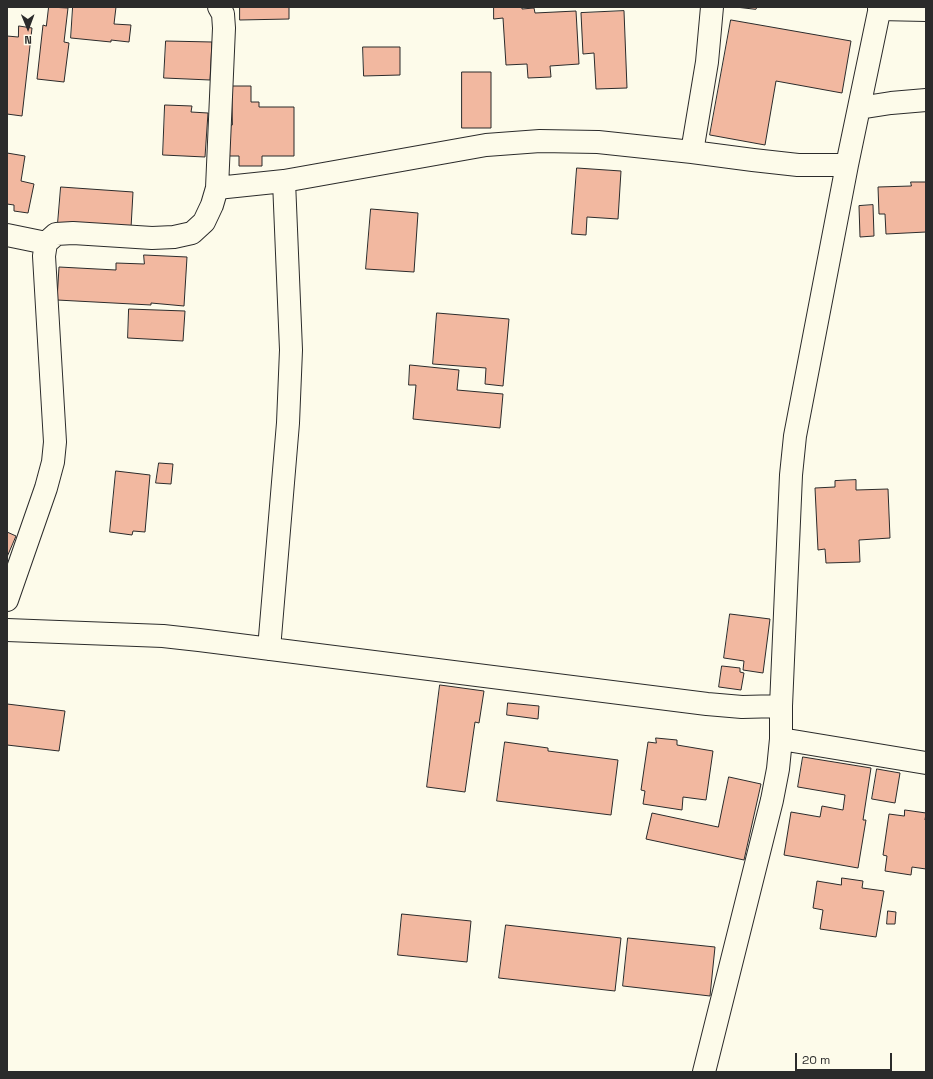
<!DOCTYPE html>
<style>
body{margin:0}
#map{position:relative;width:933px;height:1079px;overflow:hidden;background:#fdfbea;font-family:"Space Grotesk",sans-serif}
canvas{display:block}
.frame{position:absolute;inset:0;border:8px solid #2b2b2b;pointer-events:none}
.north{position:absolute;left:8px;top:8px;width:40px;height:40px;-webkit-text-stroke:3px #fdfbea;paint-order:stroke;rotate:179deg;font-size:11px;font-weight:700;line-height:16px;text-align:center;color:#2b2b2b}
.north::after{content:'';display:block;margin:auto;width:14px;height:18px;background:#2b2b2b;clip-path:polygon(50% 0,100% 100%,50% 72%,0 100%)}
.scale{position:absolute;left:795px;top:1053px;width:97px;height:18px;box-sizing:border-box;border:2px solid #2b2b2b;border-top:0;padding-left:5px;font-size:12px;line-height:14px;white-space:nowrap;color:#2b2b2b;-webkit-text-stroke:3px #fdfbea;paint-order:stroke}
</style>
<div id="map">
<canvas width="933" height="1079"></canvas>
<div class="frame"></div>
<div class="north">N</div>
<div class="scale">20 m</div>
</div>
<script>
const context = document.querySelector('canvas').getContext('2d');
context.lineJoin = 'round';
function fillPath(path, color) {
  context.fillStyle = color;
  context.fill(path, 'evenodd');
}
function strokePath(path, color, width, dash) {
  context.strokeStyle = color;
  context.lineWidth = width;
  context.lineCap = dash ? 'butt' : 'round';
  context.setLineDash(dash || []);
  context.stroke(path);
}
const building = new Path2D(`
 M49 7 68 8 64 42 69 43 64 82 37 79 43 25 46 26Z
 M73 7H116L114 24 131 25 129 42 111 40V42L71 38Z
 M240 7H289V19L240 20Z
 M494 7H522V9L534 8 535 13 576 11 579 64 550 66 551 77 528 78 527 64 506 65 503 18 494 19Z
 M736 7H757L756 9Z
 M624 11 627 88 596 89 594 53 583 54 581 13Z
 M731 20 851 41 842 93 776 81 765 145 710 135Z
 M19 26 32 28 22 116 7 114V36L18 37Z
 M166 41 212 42 210 80 164 78Z
 M363 47H400V75L364 76Z
 M462 72H491V128H462Z
 M232 86H251V102H259V107H294V156H262V166H239V156H226V126L232 125Z
 M165 105 192 106 191 112 208 113 205 157 163 155Z
 M7 153 25 156 21 181 34 184 28 213 14 211V205L7 204Z
 M577 168 621 171 618 219 587 217 586 235 572 234Z
 M911 182H926V232L886 234 885 214H879L878 187 911 186Z
 M61 187 133 192 131 228 58 223Z
 M873 205 874 236 860 237 859 206Z
 M371 209 418 213 414 272 366 269Z
 M144 255 187 257 184 306 151 303V305L57 300 59 267 116 270V263L144 264Z
 M129 309 185 311 183 341 128 338Z
 M437 313 509 319 503 386 485 384 486 368 433 364Z
 M410 365 459 370 457 390 503 394 500 428 413 419 416 385H409Z
 M159 463 173 464 171 484 156 483Z
 M116 471 150 475 145 532 133 531 132 535 110 532Z
 M856 480V490L888 489 890 538 859 540 860 562 826 563 825 549 818 550 815 488 835 487V481Z
 M7 532 16 536 7 557Z
 M730 614 770 619 763 673 743 670 744 661 724 658Z
 M722 666 740 668V672L744 673 741 690 719 687Z
 M440 685 484 691 479 723 475 722 465 792 427 787Z
 M508 703 539 706 538 719 507 715Z
 M7 704 65 711 59 751 7 745Z
 M656 738 677 740V745L713 751 706 800 683 797 682 810 643 804 645 791 641 790 648 742 656 743Z
 M505 742 548 748V751L618 760 611 815 497 801Z
 M803 757 871 768 863 820H866L858 868 784 855 791 812 820 817 822 806 843 810 845 795 798 787Z
 M877 769 900 773 895 803 872 799Z
 M729 777 761 784 744 860 646 839 652 813 718 827Z
 M905 810 926 813 925 820H926V869L912 867 911 875 885 871 887 856 883 855 889 814 904 816Z
 M842 878 863 881 862 888 884 891 876 937 820 929 823 910 813 908 817 881 841 885Z
 M888 911 896 912 895 924H887Z
 M402 914 471 921 467 962 398 955Z
 M506 925 621 938 615 991 499 978Z
 M628 938 715 947 710 996 623 986Z`);
fillPath(building, '#f2b8a0');
strokePath(building, '#2b2b2b', 1);
const minor = new Path2D(`
 M879 9 926 10
 M859 108 891 103 926 100
 M692 152 707 62 712 7
 M217 188 284 181 486 145 540 141 598 142 692 152 753 160 798 165H847
 M7 235 46 243
 M7 600 46 488 53 462 55 442 44 256 46 243 56 234 73 233 152 238 174 237 192 233 204 222 212 205 217 188 224 28 223 14 219 7
 M7 630 163 636 199 640 707 704 742 707 781 706
 M269 649 288 423 291 350 284 181
 M781 739 926 763
 M704 1072 772 800 778 769 781 739V706L791 475 795 436 847 165 880 7`);
strokePath(minor, '#2b2b2b', 24);
strokePath(minor, '#fdfbea', 22);
</script>
